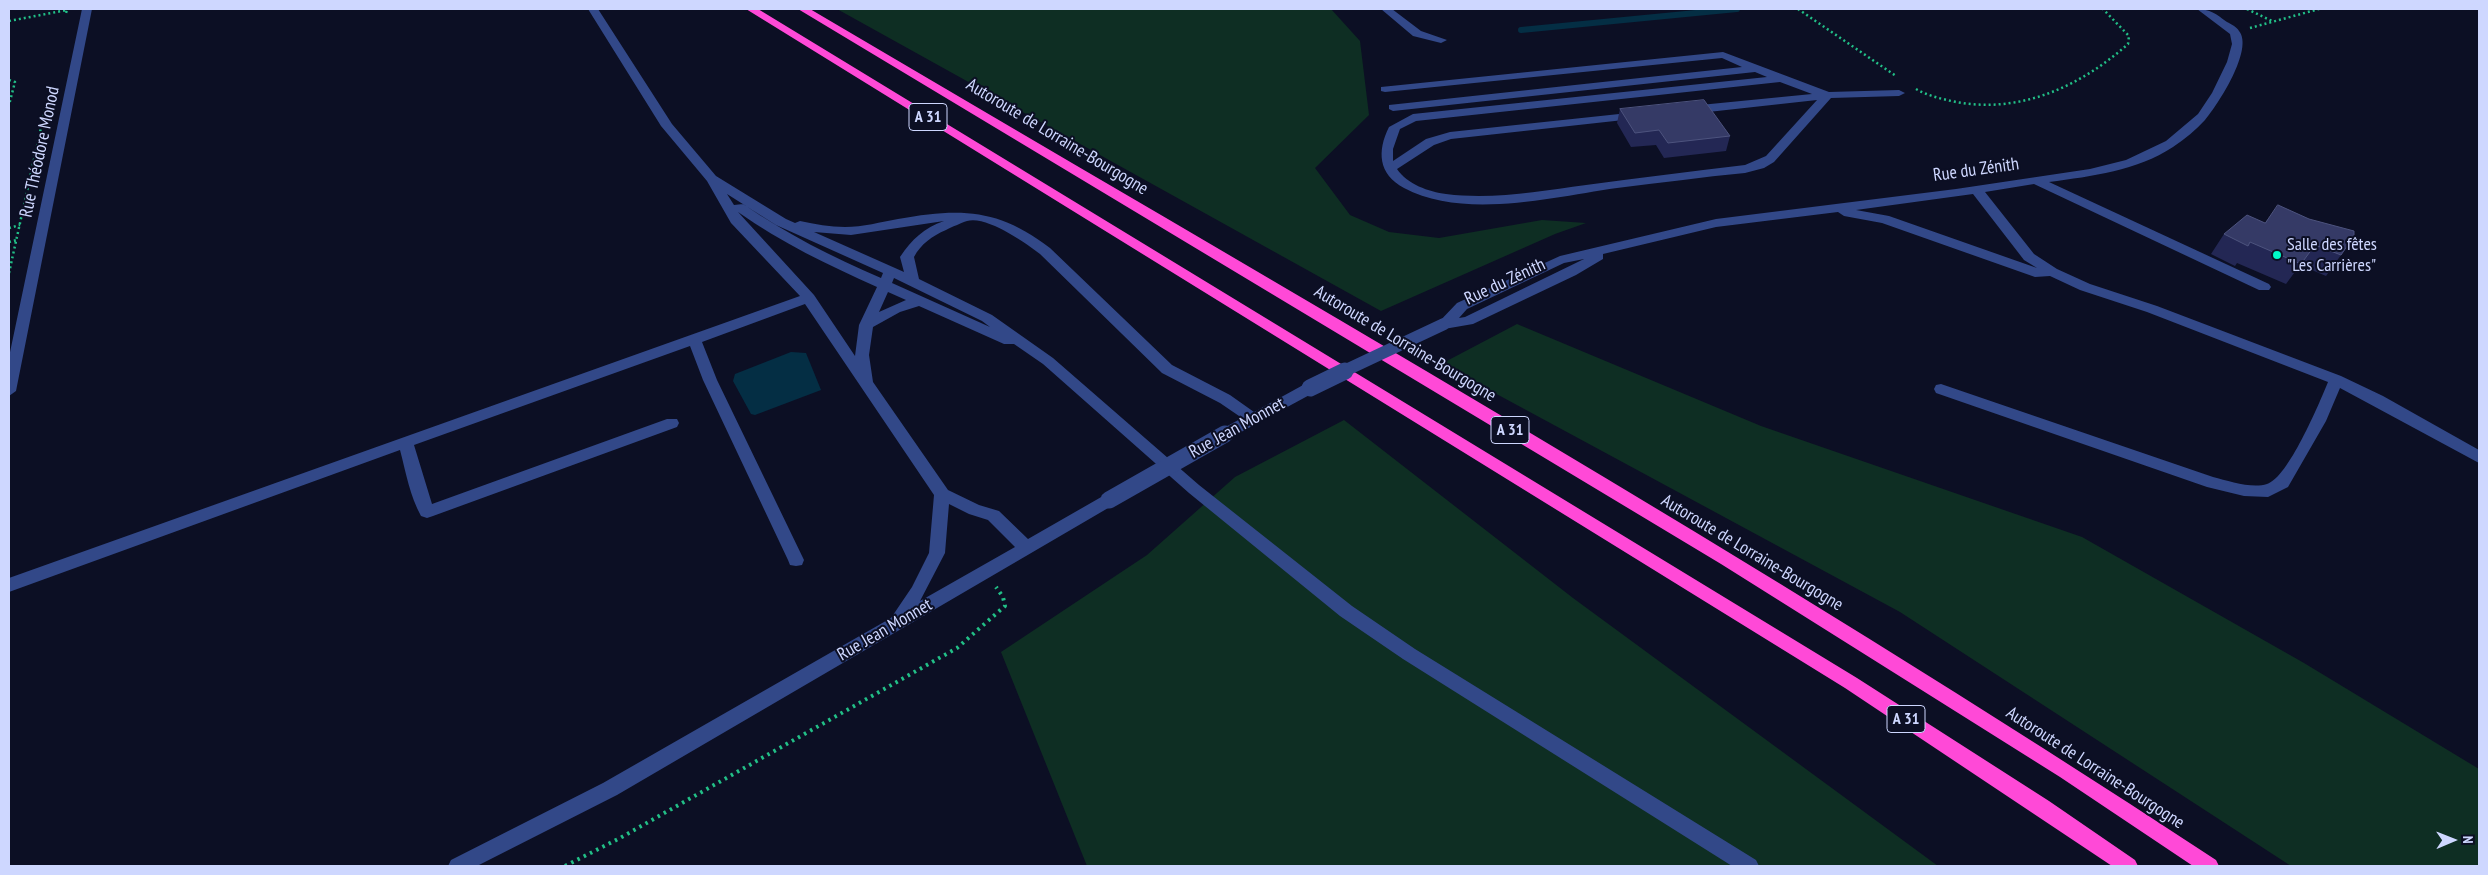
<!DOCTYPE html>
<meta charset="utf-8">
<style>
body{margin:0}
#map{position:relative;width:2488px;height:875px;overflow:hidden;background:#0c0f24;font-family:"PT Sans Narrow",sans-serif}
canvas{display:block}
.frame{position:absolute;inset:0;border:10px solid #ced7ff;pointer-events:none}
.north{position:absolute;left:2428px;top:815px;width:50px;height:50px;-webkit-text-stroke:4px #0c0f24;paint-order:stroke;rotate:89deg;font-size:14px;font-weight:700;line-height:20px;text-align:center;color:#ced7ff}
.north::after{content:'';display:block;margin:auto;width:18px;height:22px;background:#ced7ff;clip-path:polygon(50% 0,100% 100%,50% 72%,0 100%)}
</style>
<div id="map">
<canvas width="2488" height="875"></canvas>
<div class="frame"></div>
<div class="north">N</div>
</div>
<script>
const context = document.querySelector('canvas').getContext('2d');
context.lineJoin = 'round';
function fillPath(path, color) {
  context.fillStyle = color;
  context.fill(path, 'evenodd');
}
function strokePath(path, color, width, dash) {
  context.strokeStyle = color;
  context.lineWidth = width;
  context.lineCap = dash ? 'butt' : 'round';
  context.setLineDash(dash || []);
  context.stroke(path);
}
function drawText(font, color, halo, rows, align = 'center') {
  context.font = font + ' "PT Sans Narrow",sans-serif';
  context.lineWidth = 4;
  context.setLineDash([]);
  context.textBaseline = 'middle';
  context.strokeStyle = halo;
  context.fillStyle = color;
  for (const [text, x, y, turn = 0] of rows) {
    context.save();
    context.translate(x, y);
    context.rotate((+turn || 0) * Math.PI / 180);
    context.textAlign = isNaN(turn) ? turn : align;
    if (halo) context.strokeText(text, 0, 0);
    context.fillText(text, 0, 0);
    context.restore();
  }
}
fillPath(new Path2D(`
 M837 9H1331L1360 41 1369 115 1315 168 1350 215 1389 232 1439 238 1542 220 1586 223 1555 234 1381 311Z
 M1517 324 1761 426 2082 537 2304 663 2479 769V866H2291L1900 612 1441 364Z
 M1344 420 1573 598 1938 866H1087L1001 652 1147 555 1235 477Z`), '#0e2e23');
fillPath(new Path2D(`
 M791 352 806 353 821 390 755 415 751 414 733 381 735 374Z`), '#042e44');
strokePath(new Path2D(`
 M1521 30 1737 9`), '#042e44', 6);
strokePath(new Path2D(`
 M1798 9 1896 76
 M2247 9 2272 21
 M9 21 67 10 66 13
 M2250 28 2319 9
 M9 80 15 82 9 105
 M1916 89C1928 96 1942 99 1956 102 2021 114 2081 86 2128 44L2129 36 2103 9
 M9 228 20 225
 M9 242 17 240
 M9 273 46 105`), '#22bf87', 2.5, [2, 3]);
strokePath(new Path2D(`
 M565 866 620 838 957 648 1005 606 1003 597 996 587`), '#22bf87', 4, [2.5, 4.5]);
fillPath(new Path2D(`
 M82 9H92L16 391 9 396V357Z
 M588 9H598L672 124 716 176 786 219 795 223 800 221C815 224 830 227 845 227 863 227 881 222 898 219 960 208 998 208 1050 248L1172 365 1230 395 1254 412 1305 384H1315L1317 388 1315 392 1230 438H1220L1218 434 1220 430 1242 418 1220 403 1162 373 1040 254C1026 243 986 215 967 221 961 223 952 227 946 230 932 236 921 244 914 257L919 279 992 315 1053 358 1199 485 1352 606 1415 649 1756 860 1759 866H1732L1403 659 1340 616 1189 493 1043 364 1014 344H1004L919 306 900 312 873 327 869 355 873 382 948 490 979 505 999 511 1028 539 1103 496 1109 494 1115 496 1117 500 1115 504 617 795 477 866H448L451 860 603 783 891 618 912 587 929 553 934 495 805 304 702 342 717 380 804 560 802 565 796 566 790 565 788 560 703 380 690 346 414 445 432 504 667 419H677L679 423 677 427 433 516 427 518 421 516C410 496 406 473 400 450L9 592V578L800 296 731 223 707 181 661 126ZM727 194 776 225 883 273 881 278C832 257 787 234 743 204L734 205ZM738 212C782 243 828 265 877 287L859 325 855 356 814 295ZM944 221C924 228 912 239 900 257L904 272 814 232 851 235ZM894 278 982 321 990 327 892 283ZM888 292 906 300 879 312ZM949 504 969 514 988 520 1015 547 920 601 945 553Z
 M1381 9H1392L1421 31 1447 40 1441 43 1413 36Z
 M2197 9C2210 9 2216 14 2227 22 2231 24 2237 27 2239 31 2254 49 2218 105 2205 120 2196 130 2185 139 2173 147 2136 171 2093 176 2049 182L2269 284 2271 287 2269 290H2259L2034 184 1985 192 2034 254 2057 269 2090 284 2157 306 2341 376 2383 396 2479 450V463L2340 388 2326 421 2288 487 2268 497 2244 496 2207 487 1936 393 1934 389 1936 385 1941 384 2213 477C2229 481 2252 489 2267 484 2288 478 2319 404 2328 382L2147 312 2080 290 2050 276 2035 277 1882 223 1844 216 1838 212 1716 227 1603 254V259L1576 275 1473 324 1444 329 1437 324 1457 303 1560 256 1716 219 1956 189 2090 169 2126 160 2166 141 2198 114 2212 93 2227 62 2232 44 2230 34ZM1973 194 2024 260 2037 268 1889 216 1856 210ZM1584 259 1465 317 1459 318 1467 309 1564 263Z
 M1723 52 1829 92 1899 90 1905 93 1899 96 1831 98 1774 162 1764 168 1745 173C1702 177 1660 183 1617 188 1553 197 1464 220 1404 188 1378 174 1377 151 1389 127L1413 114 1767 77 1755 72 1393 111 1389 109V105L1742 67 1722 58 1385 92 1381 91V87ZM1780 82 1812 94 1690 106 1684 110 1690 114 1817 100 1766 156 1745 165C1692 171 1639 178 1586 185 1540 191 1493 200 1446 194 1429 192 1407 184 1397 169L1434 145 1451 139 1642 118V114L1638 112 1450 132 1426 139 1393 161V149L1400 129 1416 121Z`), '#324888');
fillPath(new Path2D(`
 M746 9H758L1857 678 2049 801 2135 860 2138 866H2112L1845 688Z
 M798 9H810C1281 287 1758 558 2216 860L2219 866H2193L2060 777 1721 564Z`), '#ff49d7');
strokePath(new Path2D(`
 M1342 372 1444 324`), '#324888', 12);
strokePath(new Path2D(`
 M1310 388 1345 371
 M1109 500 1225 434`), '#324888', 17);
fillPath(new Path2D(`
 M1620 109 1730 136 1726 151 1664 158 1656 145 1631 147 1617 123Z
 M2309 219 2341 255 2326 276 2300 265 2286 284 2237 263 2235 266 2211 254 2224 234 2265 223Z`), '#232754');
const building = new Path2D(`
 M1704 100 1730 136 1668 143 1659 130 1635 133 1620 109Z
 M2278 205 2309 219 2354 231V236L2341 255 2315 245 2301 264 2250 242 2248 246 2224 234 2247 215 2265 223Z`);
fillPath(building, '#353a66');
strokePath(building, '#4d537e', 1);
for (const [x, y, r, color] of [
 [2277,255,5,"#00f9c8"]
]) {
  const dot = new Path2D();
  dot.arc(x, y, r, 0, 2 * Math.PI);
  context.fillStyle = color;
  context.fill(dot);
  strokePath(dot, '#0c0f24', 2);
}
for (const [x, y, w] of [
 [928,117,38],
 [1510,430,38],
 [1906,719,38]
]) {
  const box = new Path2D();
  box.roundRect(x - w / 2, y - 13.5, w, 27, 4);
  context.fillStyle = '#0c0f24';
  context.fill(box);
  strokePath(box, '#ced7ff', 1);
}
drawText('bold 16px', '#ced7ff', null, [
 ["A 31",928,117],
 ["A 31",1510,430],
 ["A 31",1906,719]
]);
drawText('18px', '#ced7ff', '#0c0f24', [
 ["Autoroute de Lorraine-Bourgogne",1057,137,31],
 ["Rue Théodore Monod",40,152,-78],
 ["Rue du Zénith",1976,170,-8],
 ["Rue du Zénith",1505,282,-25],
 ["Autoroute de Lorraine-Bourgogne",1405,344,31],
 ["Rue Jean Monnet",1237,428,-29],
 ["Autoroute de Lorraine-Bourgogne",1752,553,31],
 ["Rue Jean Monnet",885,630,-30],
 ["Autoroute de Lorraine-Bourgogne",2095,768,33]
]);
drawText('18px', '#ced7ff', '#0c0f24', [
 ["Salle des fêtes",2287,245],
 ["\"Les Carrières\"",2287,266]
], 'left');
</script>
